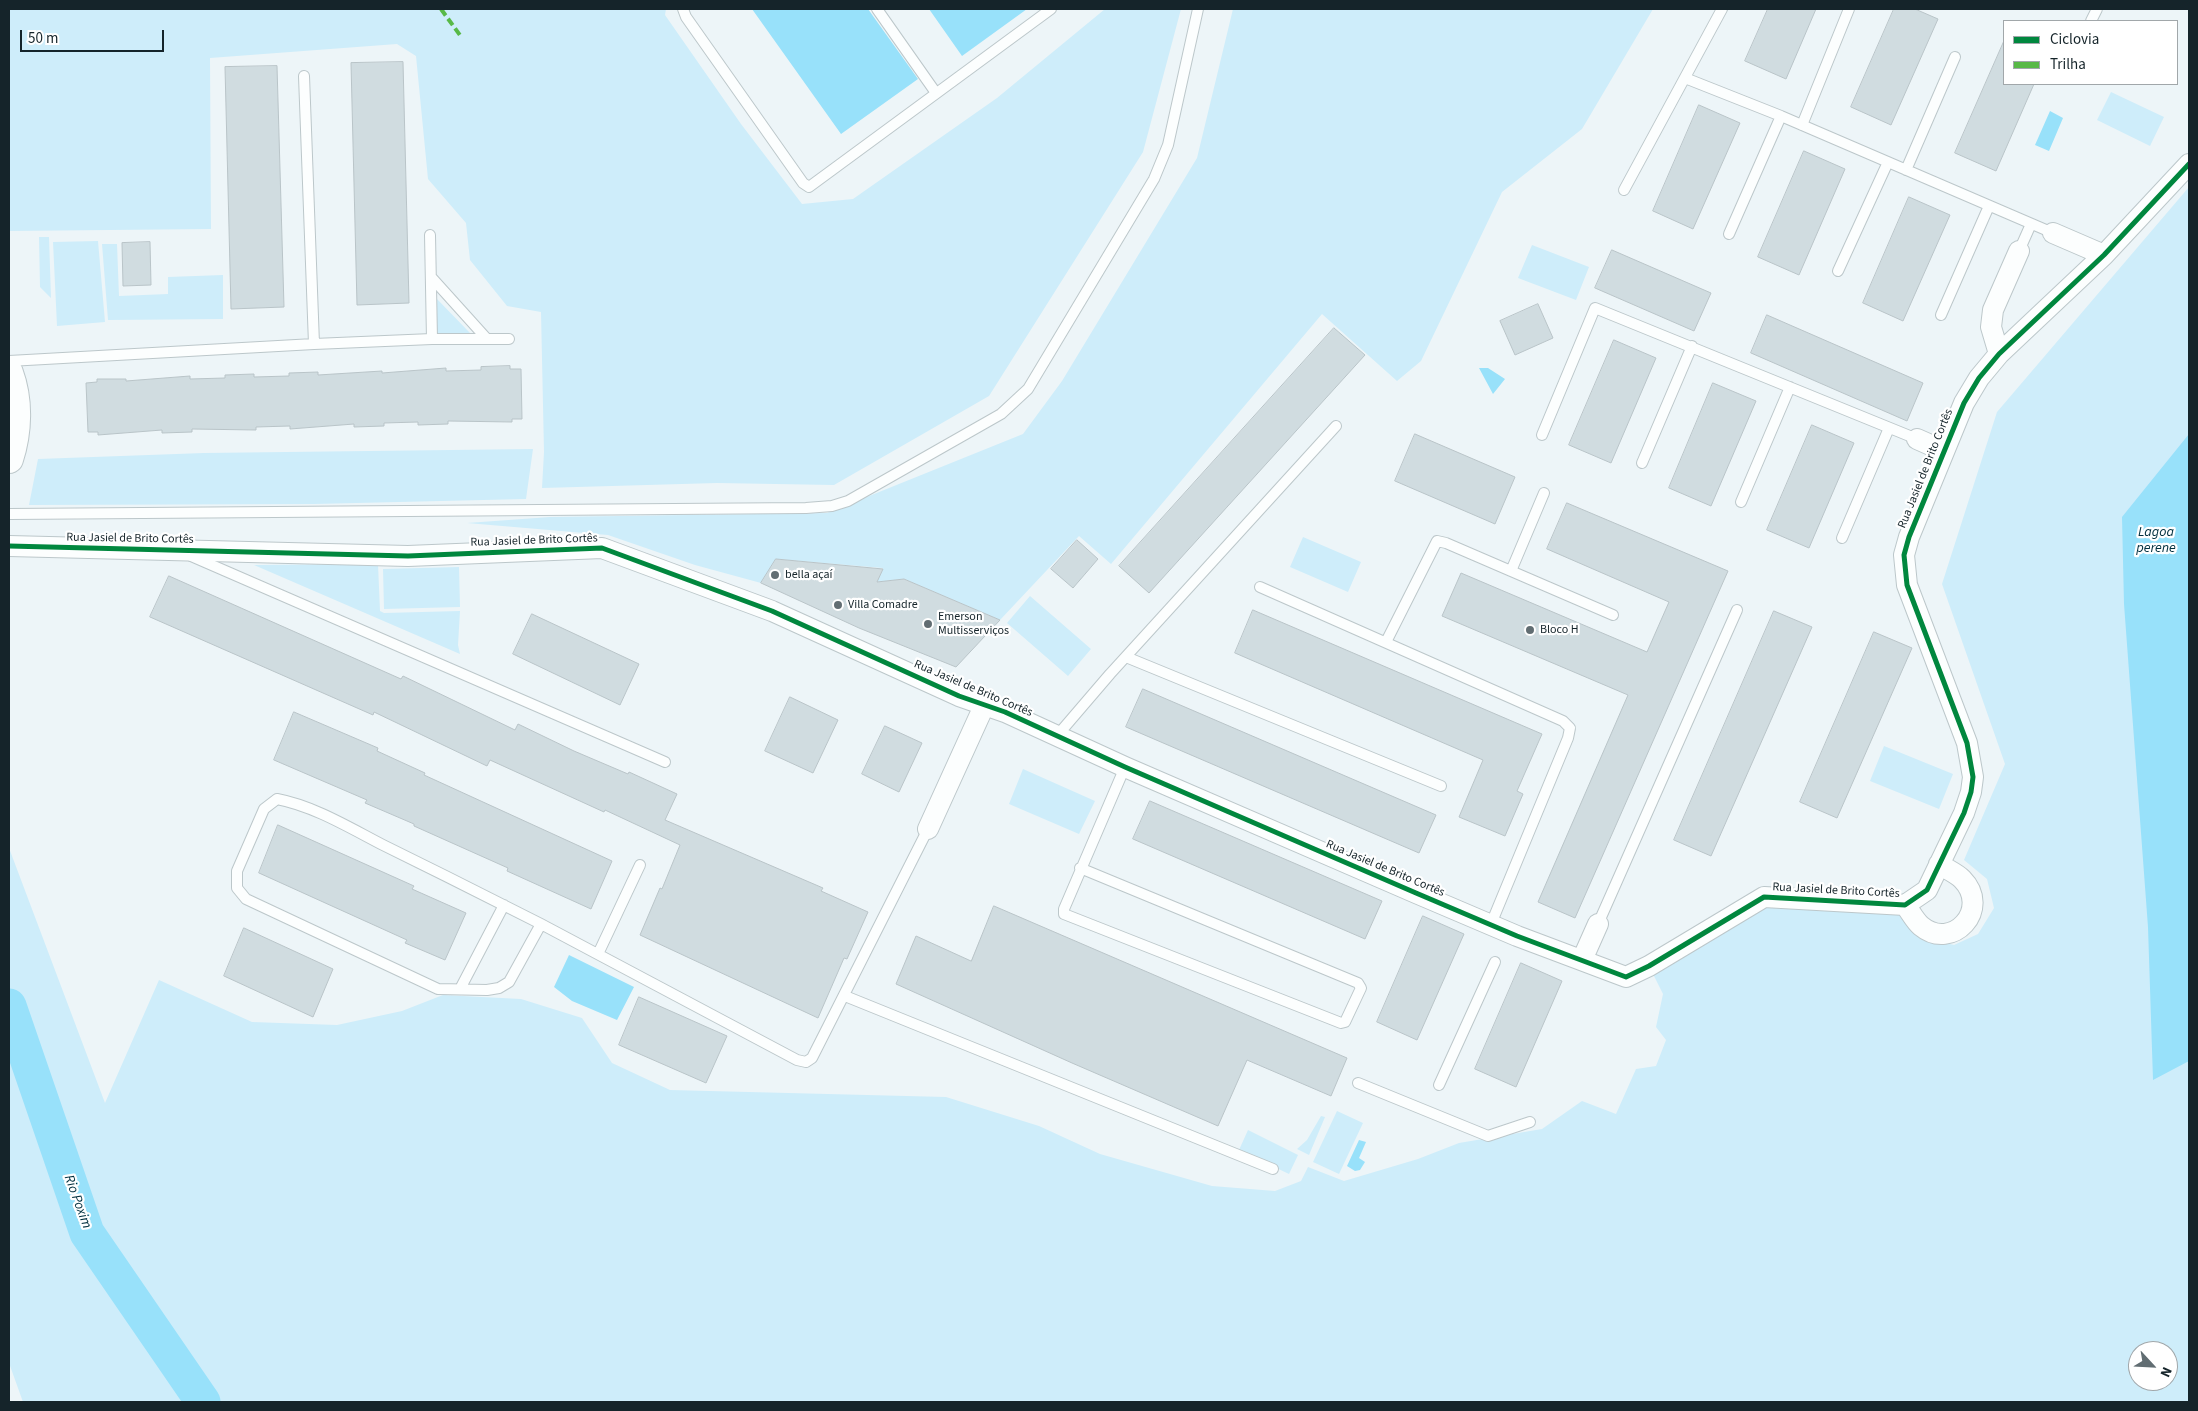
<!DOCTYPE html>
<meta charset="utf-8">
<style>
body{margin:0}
#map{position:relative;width:2198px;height:1411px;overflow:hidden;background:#edf5f8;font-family:"Source Sans 3",sans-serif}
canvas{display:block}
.frame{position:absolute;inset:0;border:10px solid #15242a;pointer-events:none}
.legend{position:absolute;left:2003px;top:20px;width:175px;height:65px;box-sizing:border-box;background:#fff;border:1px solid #a1a7aa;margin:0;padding:6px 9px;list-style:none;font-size:15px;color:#15242a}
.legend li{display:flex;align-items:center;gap:10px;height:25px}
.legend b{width:25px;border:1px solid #a1a7aa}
.north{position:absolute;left:2128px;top:1341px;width:50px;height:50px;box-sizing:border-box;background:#fff;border:1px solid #a1a7aa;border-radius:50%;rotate:115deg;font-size:14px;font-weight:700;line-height:20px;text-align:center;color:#15242a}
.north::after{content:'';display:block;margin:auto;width:18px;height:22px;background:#616d72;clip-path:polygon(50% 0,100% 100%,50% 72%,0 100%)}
.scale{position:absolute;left:20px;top:30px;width:144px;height:22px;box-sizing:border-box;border:2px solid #15242a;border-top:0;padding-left:6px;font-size:15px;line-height:18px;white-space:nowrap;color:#15242a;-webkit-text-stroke:4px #fff;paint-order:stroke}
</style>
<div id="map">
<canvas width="2198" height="1411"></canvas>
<div class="frame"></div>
<ul class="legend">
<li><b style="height:6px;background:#00873e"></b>Ciclovia</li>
<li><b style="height:6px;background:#58b947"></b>Trilha</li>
</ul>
<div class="north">N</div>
<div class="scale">50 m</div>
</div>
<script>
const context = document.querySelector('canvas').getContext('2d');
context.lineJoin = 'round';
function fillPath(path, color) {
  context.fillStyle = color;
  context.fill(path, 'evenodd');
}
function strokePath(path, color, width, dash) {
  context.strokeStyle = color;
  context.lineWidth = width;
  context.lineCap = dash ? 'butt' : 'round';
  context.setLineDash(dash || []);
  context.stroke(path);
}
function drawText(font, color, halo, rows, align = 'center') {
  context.font = font + ' "Source Sans 3",sans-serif';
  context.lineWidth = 4.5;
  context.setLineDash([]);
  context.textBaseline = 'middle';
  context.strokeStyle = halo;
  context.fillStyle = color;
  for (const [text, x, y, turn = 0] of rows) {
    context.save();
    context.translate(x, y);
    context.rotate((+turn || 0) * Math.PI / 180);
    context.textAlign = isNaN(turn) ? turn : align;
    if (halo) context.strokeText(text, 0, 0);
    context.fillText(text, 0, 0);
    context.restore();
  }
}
fillPath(new Path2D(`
 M9 9H666L665 15 741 124 802 204 853 199 997 98 1105 9H1181L1143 152 989 396 834 485 717 483 542 488 544 452 541 312 507 306 470 260 466 223 428 179 416 56 397 44 210 58 211 229 9 231Z
 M1233 9H1653L1582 129 1502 192 1421 361 1397 381 1322 314 1111 564 1079 536 1000 620 904 579 877 582 883 568 776 559 761 583 695 565 608 535 467 523 550 517 827 513 1023 434 1062 381 1197 158Z
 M2111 92 2164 117 2150 146 2097 120Z
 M2189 187V1402H23L9 1363V848L105 1103 159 980 252 1022 337 1025 402 1011 443 995 521 999 582 1018 612 1063 670 1090 946 1097 1039 1126 1100 1154 1212 1186 1275 1191 1301 1181 1308 1167 1344 1181 1418 1159 1459 1143 1542 1129 1582 1101 1616 1114 1636 1069 1656 1066 1666 1040 1656 1027 1663 994 1649 966 1749 904 1905 914 1925 938 1954 945 1978 934 1994 908 1987 879 1964 860 2005 764 1942 584 1997 412ZM2138 1351H2168V1381H2138Z
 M39 237H49L51 298 40 287Z
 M98 241 105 322 57 326 53 242Z
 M102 244H117L119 296 168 294V277L223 275V319L108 320Z
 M1532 245 1589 267 1576 300 1518 278Z
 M437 299 470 333 437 334Z
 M533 449 526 499 314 504 29 505 38 459 204 453Z
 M1303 537 1361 562 1348 592 1290 567Z
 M378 564 380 611 384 613 460 611 458 645 460 654 254 565Z
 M459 567 460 607 384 609 383 569Z
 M1030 596 1091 649 1068 676 1007 623Z
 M1884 746 1953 774 1939 809 1870 781Z
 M1023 769 1095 801 1079 834 1009 804Z
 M1337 1111 1363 1123 1339 1174 1313 1162Z
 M1321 1116 1325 1117 1309 1155 1297 1149 1307 1140Z
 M1248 1130 1298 1155 1289 1174 1239 1150Z`), '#ceedfa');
fillPath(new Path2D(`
 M752 9H868L918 79 841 134Z
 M929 9H1027L962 56Z
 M2050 111 2063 118 2049 151 2035 145Z
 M1479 368H1488L1505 379 1493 394Z
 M2189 434V1061L2153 1080 2148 927 2124 604 2122 517Z
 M569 955 634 987 617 1020 572 1001 554 987Z
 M1359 1140 1366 1142 1359 1158 1365 1162 1360 1170 1355 1171 1347 1166Z`), '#98e1fa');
strokePath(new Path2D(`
 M9 1006 87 1233 203 1402`), '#98e1fa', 35);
const building = new Path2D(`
 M1768 9H1816L1786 79 1745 61Z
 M1894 9H1915L1938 19 1891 125 1851 107Z
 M2004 41V84H2034L1996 171 1955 153Z
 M403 62 409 303 357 305 351 63Z
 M277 66 284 307 231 309 225 67Z
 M1699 105 1740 123 1693 229 1653 211Z
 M1804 151 1845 169 1799 275 1758 257Z
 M1909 197 1950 215 1903 321 1863 303Z
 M150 242 151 285 123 286 122 243Z
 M1612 250 1711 293 1694 331 1595 288Z
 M1538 304 1553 338 1515 355 1500 321Z
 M1767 315 1923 383 1907 421 1751 353Z
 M1334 328 1365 355 1149 593 1119 566Z
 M1614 340 1656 358 1611 463 1569 445Z
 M510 366V369H521L522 419H512V422L448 421V424L418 425V422L384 423V426L354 427V424L290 429V426L256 427V430L192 429V432L162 433V430L98 435V432H88L86 383 97 382V379H126V381L190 376V379L225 378V375L254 374V377L289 376V373L318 372V375L382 371V373L446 368V371L481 370V367Z
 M1713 383 1756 401 1711 506 1669 488Z
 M1812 425 1854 443 1809 548 1767 530Z
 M1415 434 1515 477 1495 524 1395 481Z
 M1567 503 1728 571 1575 918 1538 902 1628 695 1442 616 1461 573 1647 652 1669 602 1547 549Z
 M1077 540 1098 559 1073 588 1051 569Z
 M776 559 883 569 877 582 904 579 1000 620 956 667 859 628 761 583Z
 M169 576 401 679 403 676 515 730 518 724 574 751 628 774 629 772 677 794 665 820 823 888 821 891 868 912 847 959 844 958 818 1018 640 935 660 888 662 889 680 845 605 810 604 812 490 760 487 766 374 712 373 715 150 617Z
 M1253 610 1542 734 1517 791 1523 794 1505 836 1459 817 1483 760 1235 653Z
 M1774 611 1812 627 1711 856 1674 840Z
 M532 614 639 664 620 705 513 654Z
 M1874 632 1912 648 1837 818 1800 802Z
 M1143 689 1436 815 1419 853 1126 727Z
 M790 697 838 720 813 773 765 751Z
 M294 712 378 748 377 751 425 773 424 775 612 861 591 909 507 871 508 868 414 826V824L365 803 367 800 274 760Z
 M885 726 922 743 899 792 862 774Z
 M1150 801 1382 901 1365 939 1133 839Z
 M278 825 414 886 412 889 466 913 445 960 405 943 407 940 259 873Z
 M994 906 1347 1058 1331 1096 1247 1060 1218 1126 1072 1063 896 984 916 936 971 961Z
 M1423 916 1464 934 1417 1040 1377 1022Z
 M244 928 333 969 313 1017 224 976Z
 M1521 963 1562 981 1516 1087 1475 1069Z
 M639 997 727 1036 706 1083 619 1045Z`);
fillPath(building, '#d0dce0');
strokePath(building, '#b9c4c8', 1);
const lane = new Path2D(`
 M683 9 686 17 803 183 809 187 1051 9
 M877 9 936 93
 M2091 21 2097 9
 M304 76 314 344
 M1685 78 1781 116 2053 233
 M1802 125 1849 9
 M1906 170 1955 57
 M1624 190 1722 9
 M1729 234 1781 116
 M430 235 432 339
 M2019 251 2031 224
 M1838 271 1888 162
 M432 278 487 339
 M1941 315 1989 206
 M9 361 314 344 432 339H509
 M1542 435 1595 308 1917 439
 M1642 463 1692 346
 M1741 502 1790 387
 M9 514 806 508 832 506 848 501 1001 414 1028 389 1154 179 1168 145 1198 9
 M1842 538 1889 428
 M191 556 665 762
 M1511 571 1544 493
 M1260 587 1563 721 1570 728 1568 738 1491 924
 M1386 642 1437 541 1446 543 1613 615
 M1126 657 1441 786
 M1056 737 1110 674 1336 426
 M1080 868 1358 983 1361 988 1345 1022 1341 1023 1064 914V909L1125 767
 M541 924 509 982 499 988 487 990 438 989 246 899 237 888V871L264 809 277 799C314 806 350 828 383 845 436 871 488 897 541 924L797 1060 806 1062 812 1058 928 829
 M1598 924 1737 610
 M598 954 640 865
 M460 989 504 905
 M845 996 1273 1169
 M1358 1083 1488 1136 1530 1122
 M1439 1085 1495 962`);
const street = new Path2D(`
 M2053 233 2104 255
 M1999 354 1991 327 1993 310 2019 251
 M1917 439 1944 451
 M9 546 408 556 602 548 772 611 959 696 1005 712 1125 767 1416 893 1517 936 1626 977 1649 966 1764 897 1905 905 1927 890 1964 813 1971 792 1973 777 1967 743 1907 585 1904 555 1909 537 1964 403 1979 378 1999 354 2104 255 2189 164
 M928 829 984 706
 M1905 905C1910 911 1915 921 1921 926 1952 952 1992 909 1962 879 1956 873 1946 869 1939 864
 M1582 960 1598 924`);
const secondary = new Path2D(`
 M9 373C19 400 18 432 9 459`);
strokePath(lane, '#bcc7ca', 12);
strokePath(street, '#bcc7ca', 22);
strokePath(secondary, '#bcc7ca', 30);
strokePath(lane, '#fcfefe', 10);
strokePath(street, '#fcfefe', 20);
strokePath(secondary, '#fcfefe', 28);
strokePath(new Path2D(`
 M441 9 462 38`), '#58b947', 4, [8, 4]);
strokePath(new Path2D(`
 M9 546 408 556 602 548 772 611 959 696 1005 712 1125 767 1416 893 1517 936 1626 977 1649 966 1764 897 1905 905 1927 890 1964 813 1971 792 1973 777 1967 743 1907 585 1904 555 1909 537 1964 403 1979 378 1999 354 2104 255 2189 164`), '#00873e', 5);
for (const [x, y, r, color] of [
 [775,575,5,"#616d72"],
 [838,605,5,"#616d72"],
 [928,624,5,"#616d72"],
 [1530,630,5,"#616d72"]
]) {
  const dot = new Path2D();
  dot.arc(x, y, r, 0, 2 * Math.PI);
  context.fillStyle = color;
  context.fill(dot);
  strokePath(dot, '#fff', 2);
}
drawText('12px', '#15242a', '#fff', [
 ["Rua Jasiel de Brito Cortês",1926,469,-68],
 ["Rua Jasiel de Brito Cortês",130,539,1],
 ["Rua Jasiel de Brito Cortês",534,541,-2],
 ["Rua Jasiel de Brito Cortês",973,689,23],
 ["Rua Jasiel de Brito Cortês",1385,869,23],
 ["Rua Jasiel de Brito Cortês",1836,891,3]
]);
drawText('12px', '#15242a', '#fff', [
 ["bella açaí",785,575],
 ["Villa Comadre",848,605],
 ["Emerson",938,617],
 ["Multisserviços",938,631],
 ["Bloco H",1540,630]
], 'left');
drawText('italic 14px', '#002f3e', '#fff', [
 ["Lagoa",2156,533],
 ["perene",2156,549],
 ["Rio Poxim",77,1202,70]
]);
</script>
